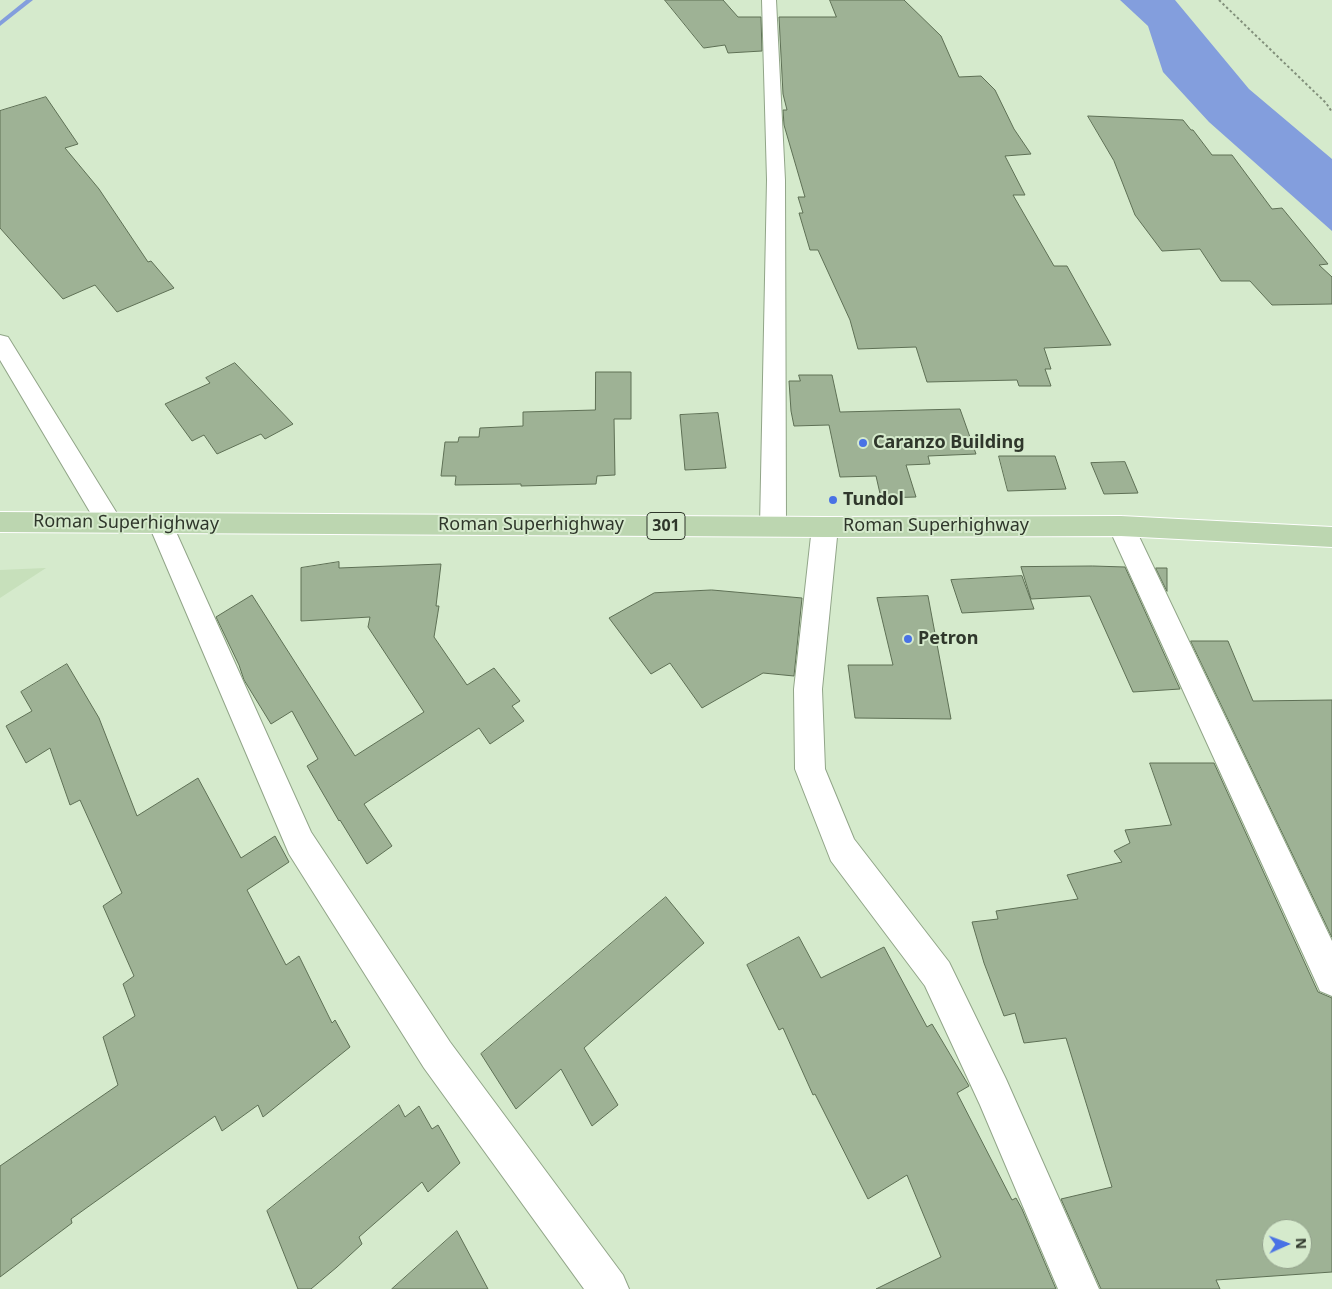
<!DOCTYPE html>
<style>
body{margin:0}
#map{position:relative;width:1332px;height:1289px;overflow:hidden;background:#d5eacc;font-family:"Noto Sans",sans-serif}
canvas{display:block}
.north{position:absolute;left:1262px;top:1219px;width:50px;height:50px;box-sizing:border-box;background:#d5eacc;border:1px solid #93a28c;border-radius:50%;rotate:88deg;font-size:14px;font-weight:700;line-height:20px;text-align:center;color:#2f372b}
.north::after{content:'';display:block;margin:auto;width:18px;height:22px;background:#4972e5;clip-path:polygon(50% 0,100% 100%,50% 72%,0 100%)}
</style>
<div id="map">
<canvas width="1332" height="1289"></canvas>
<div class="north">N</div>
</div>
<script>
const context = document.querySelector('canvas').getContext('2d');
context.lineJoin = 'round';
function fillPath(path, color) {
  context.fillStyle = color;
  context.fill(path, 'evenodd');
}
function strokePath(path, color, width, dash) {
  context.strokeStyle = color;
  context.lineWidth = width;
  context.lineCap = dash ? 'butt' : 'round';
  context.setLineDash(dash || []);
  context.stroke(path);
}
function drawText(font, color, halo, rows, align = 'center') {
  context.font = font + ' "Noto Sans",sans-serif';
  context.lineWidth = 4;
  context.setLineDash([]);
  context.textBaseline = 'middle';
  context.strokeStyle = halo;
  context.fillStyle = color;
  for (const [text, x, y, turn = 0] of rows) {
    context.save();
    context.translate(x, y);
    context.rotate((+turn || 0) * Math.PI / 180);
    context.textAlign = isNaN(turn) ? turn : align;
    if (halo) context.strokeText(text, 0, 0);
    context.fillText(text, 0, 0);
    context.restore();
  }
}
fillPath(new Path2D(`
 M45 568H46L0 598V570Z`), '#c7e0bb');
fillPath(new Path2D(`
 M1120 0H1175L1249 89 1332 159V231L1209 122 1163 72 1148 26Z`), '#839edd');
fillPath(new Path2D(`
 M26 0H33L0 26V21Z`), '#839edd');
const building = new Path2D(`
 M665 0H723L738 17H761L762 51 728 53 725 45 704 48Z
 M830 0H904L941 36 959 77 981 76 995 90 1014 129 1031 154 1005 156 1025 195H1013L1054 266H1067L1111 345 1044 348 1051 369H1045L1051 386H1019L1017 380 927 382 916 347 858 349 850 320 818 250H810L799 213H803L798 197H805L784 125 783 110H787L783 94 779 17H836Z
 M46 97 78 144 65 148 99 189 148 262 151 261 174 288 117 312 95 285 63 299 0 228V111Z
 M1088 116 1183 120 1191 130H1193L1212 155H1232L1272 209 1282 208 1328 264 1319 265 1332 277V304L1272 305 1250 281H1221L1200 249 1162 251 1135 215 1114 161Z
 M235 363 293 424 265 439 261 434 217 454 204 435 192 441 165 404 210 383 206 378Z
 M596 372H631V419H614L615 475 597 476 596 484 521 486V484L455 485 456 476H441L445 442H458L459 437H479L480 428 523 426V412L595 410Z
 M799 375H832L840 412 960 409 976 454 928 456 930 464 906 465 916 497 881 498 876 476 840 477 829 425 794 426 791 411 789 381H800Z
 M718 413 726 468 685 470 680 415Z
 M999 456H1055L1066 489 1008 491Z
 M1125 462 1138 493 1104 494 1091 463Z
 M339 562V568L441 564 436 606H439L434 637 467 685 494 668 520 701 512 706 524 721 490 744 479 728 364 804 392 846 367 864 340 820 339 821 307 766 318 759 292 711 271 724 244 680 239 665 216 617 252 595 355 756 424 712 368 627 370 617 301 621V568Z
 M1093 566 1125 567 1180 689 1133 692 1090 596 1031 599 1021 567Z
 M1156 568H1167V591Z
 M1022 576 1034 609 962 613 951 580Z
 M712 590 802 598 794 676 763 673 702 708 670 663 651 674 609 618 654 593Z
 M928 596 951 719 855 718 848 665H893L877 598Z
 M1191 641H1228L1253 701 1332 700V937Z
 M67 664 99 718 137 816 198 778 241 858 275 836 289 862 247 890 286 965 299 956 332 1023 335 1020 350 1047 263 1117 258 1105 222 1131 215 1116 71 1219 72 1223 0 1277V1166L118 1085 103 1037 135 1016 123 984 134 976 103 906 122 893 80 800 70 805 50 748 26 763 6 726 32 711 21 692Z
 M1150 763H1214L1318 992 1332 998V1272L1216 1280 1220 1289H1101L1061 1199 1112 1187 1066 1038 1024 1043 1015 1013 1004 1016 984 963 972 922 998 919 996 911 1078 899 1067 875 1122 862 1114 851 1130 843 1125 830 1171 825ZM1272 1229H1302V1259H1272Z
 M666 897 704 943 584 1048 618 1105 592 1126 561 1069 516 1109 481 1054Z
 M799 937 821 978 884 947 927 1027 932 1024 969 1086 957 1093 1012 1200 1016 1198 1022 1209 1056 1289H876L941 1257 907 1175 868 1199 815 1094 813 1095 783 1028 779 1030 747 965Z
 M399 1105 405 1117 419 1106 432 1129 438 1125 460 1163 428 1192 422 1182 359 1237 362 1244 337 1267 311 1289H298L267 1211Z
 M457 1231 488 1289H392Z`);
fillPath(building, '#9eb295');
strokePath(building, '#5e7055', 1);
const minor = new Path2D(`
 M762 0H776L785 180 786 526 782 533 773 536 764 533 760 526 767 180Z
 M0 335 8 337 118 515 121 522 118 529 109 532 100 529 0 360Z
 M160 513 169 516 172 523 311 832 450 1042 623 1275 629 1289H584L424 1068 289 854 148 523 151 516Z
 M1121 516 1130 519 1134 526 1332 941V996L1320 991 1108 526 1112 519Z`);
const tertiary = new Path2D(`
 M825 517 834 520 838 527 822 689 825 769 854 839 949 962 1006 1079 1099 1289H1058L980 1105 925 986 831 861 795 769 794 689 812 527 816 520Z`);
const primary = new Path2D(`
 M0 512 825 517 1121 516 1332 527V547L1121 536 825 537 0 532Z`);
strokePath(minor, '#91a588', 2);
strokePath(tertiary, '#91a588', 2);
strokePath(primary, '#fff', 2);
strokePath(new Path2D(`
 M1219 0 1326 103 1332 112`), '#82907b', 2, [2.5, 2.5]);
fillPath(minor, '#fff');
fillPath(tertiary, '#fff');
fillPath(primary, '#bcd6b0');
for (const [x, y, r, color] of [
 [863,443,5,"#4972e5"],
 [833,500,5,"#4972e5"],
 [908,639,5,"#4972e5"]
]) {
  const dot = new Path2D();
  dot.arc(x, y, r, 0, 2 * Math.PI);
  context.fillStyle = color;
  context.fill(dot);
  strokePath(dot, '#d5eacc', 2);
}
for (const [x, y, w] of [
 [666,526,38]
]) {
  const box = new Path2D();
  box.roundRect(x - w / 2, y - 13.5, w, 27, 4);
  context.fillStyle = '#d5eacc';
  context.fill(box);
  strokePath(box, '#2f372b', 1);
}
drawText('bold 16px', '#2f372b', null, [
 ["301",666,526]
]);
drawText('bold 18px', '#2f372b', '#d5eacc', [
 ["Caranzo Building",873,443],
 ["Tundol",843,500],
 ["Petron",918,639]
], 'left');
drawText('18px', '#2f372b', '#d5eacc', [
 ["Roman Superhighway",126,523,1],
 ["Roman Superhighway",531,525],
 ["Roman Superhighway",936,526]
]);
</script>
